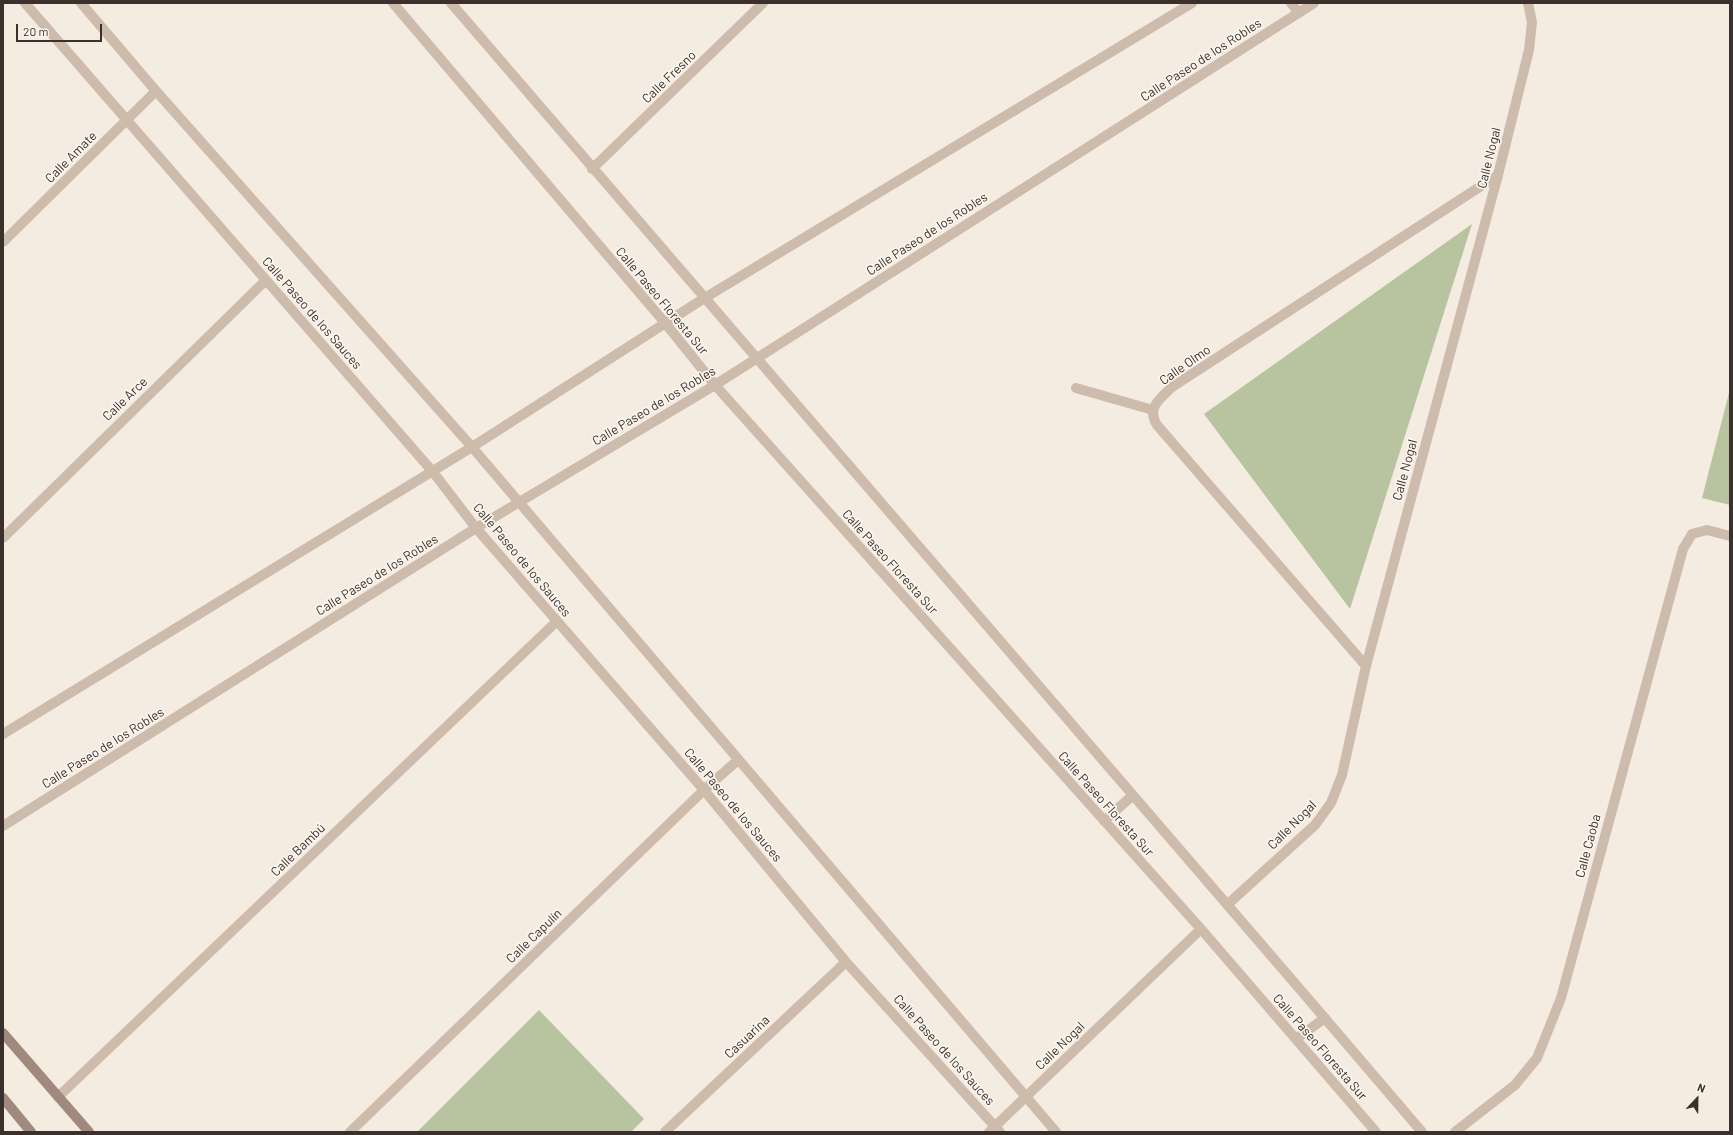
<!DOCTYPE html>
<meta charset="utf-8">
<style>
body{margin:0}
#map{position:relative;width:1733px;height:1135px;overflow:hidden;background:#f4ebe1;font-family:Barlow,sans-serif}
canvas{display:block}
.frame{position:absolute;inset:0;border:4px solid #3b302b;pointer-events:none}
.north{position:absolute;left:1677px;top:1079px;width:40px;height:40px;-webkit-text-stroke:3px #fbf5ee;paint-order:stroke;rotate:22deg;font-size:11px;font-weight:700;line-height:16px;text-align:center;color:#3b302b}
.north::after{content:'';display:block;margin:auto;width:14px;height:18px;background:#3b302b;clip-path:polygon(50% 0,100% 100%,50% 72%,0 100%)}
.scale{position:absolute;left:16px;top:24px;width:86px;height:18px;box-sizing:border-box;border:2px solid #3b302b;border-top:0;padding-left:5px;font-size:12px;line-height:14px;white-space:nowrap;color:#3b302b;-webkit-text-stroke:3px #fbf5ee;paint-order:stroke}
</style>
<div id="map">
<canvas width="1733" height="1135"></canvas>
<div class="frame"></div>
<div class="north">N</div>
<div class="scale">20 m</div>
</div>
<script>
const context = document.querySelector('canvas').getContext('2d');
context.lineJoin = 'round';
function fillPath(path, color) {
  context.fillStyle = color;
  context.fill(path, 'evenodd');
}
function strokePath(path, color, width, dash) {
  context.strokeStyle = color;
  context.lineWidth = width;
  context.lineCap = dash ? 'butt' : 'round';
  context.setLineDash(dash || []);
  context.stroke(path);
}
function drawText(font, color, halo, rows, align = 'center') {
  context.font = font + ' Barlow,sans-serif';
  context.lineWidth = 3.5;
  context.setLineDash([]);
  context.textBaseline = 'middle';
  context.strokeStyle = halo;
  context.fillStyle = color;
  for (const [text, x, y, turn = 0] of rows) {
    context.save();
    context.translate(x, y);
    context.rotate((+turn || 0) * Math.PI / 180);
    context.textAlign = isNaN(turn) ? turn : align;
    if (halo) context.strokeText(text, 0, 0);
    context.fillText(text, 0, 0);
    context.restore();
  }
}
fillPath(new Path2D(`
 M1472 224 1350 609 1204 414Z
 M1730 389V505L1702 498Z
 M539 1010 644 1119 631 1132H417Z`), '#b8c4a0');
strokePath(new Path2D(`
 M25 3 433 472 476 528 704 790 846 962 1000 1132
 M81 3 156 91 472 447 1056 1132
 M393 3 666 324 715 385 1201 929 1376 1132
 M451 3C772 381 1100 754 1422 1132
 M1291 3 1299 13
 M592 169 763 3
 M3 242 156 91
 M1076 388 1153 410
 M3 538 266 280
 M1366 666 1157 425C1146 408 1160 399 1172 387L1498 175
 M3 734 472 447 703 299 1192 3
 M1104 821 1133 795
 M3 826 476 528 715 385 1314 3
 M1228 904 1315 825 1331 803 1342 775 1366 666 1498 175 1529 50 1532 22 1528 3
 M1296 1039 1325 1018
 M58 1097 556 622
 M350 1132 704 790 738 760
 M665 1132 846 962
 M989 1132 1201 929
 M1455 1132 1515 1085 1537 1058 1561 998 1683 549 1692 534 1707 530 1730 536`), '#cdbbac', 10);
strokePath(new Path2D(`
 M3 1033 89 1132
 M3 1098 31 1132`), '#a18a7d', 10);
drawText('13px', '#3b302b', '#fbf5ee', [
 ["Calle Paseo de los Robles",1201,60,-33],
 ["Calle Fresno",669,77,-44],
 ["Calle Amate",71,157,-45],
 ["Calle Nogal",1489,158,-76],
 ["Calle Paseo de los Robles",927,234,-33],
 ["Calle Paseo Floresta Sur",662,301,50],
 ["Calle Paseo de los Sauces",312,313,49],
 ["Calle Olmo",1185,365,-35],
 ["Calle Arce",125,399,-44],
 ["Calle Paseo de los Robles",654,406,-31],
 ["Calle Nogal",1405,470,-75],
 ["Calle Paseo de los Sauces",522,560,50],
 ["Calle Paseo Floresta Sur",890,562,48],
 ["Calle Paseo de los Robles",377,575,-32],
 ["Calle Paseo de los Robles",103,748,-32],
 ["Calle Paseo Floresta Sur",1106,804,48],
 ["Calle Paseo de los Sauces",733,805,50],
 ["Calle Nogal",1292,825,-45],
 ["Calle Caoba",1588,846,-75],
 ["Calle Bambú",298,850,-44],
 ["Calle Capulín",534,936,-44],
 ["Casuarina",747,1037,-43],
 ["Calle Nogal",1060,1046,-44],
 ["Calle Paseo Floresta Sur",1320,1047,49],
 ["Calle Paseo de los Sauces",944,1050,48]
]);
</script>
